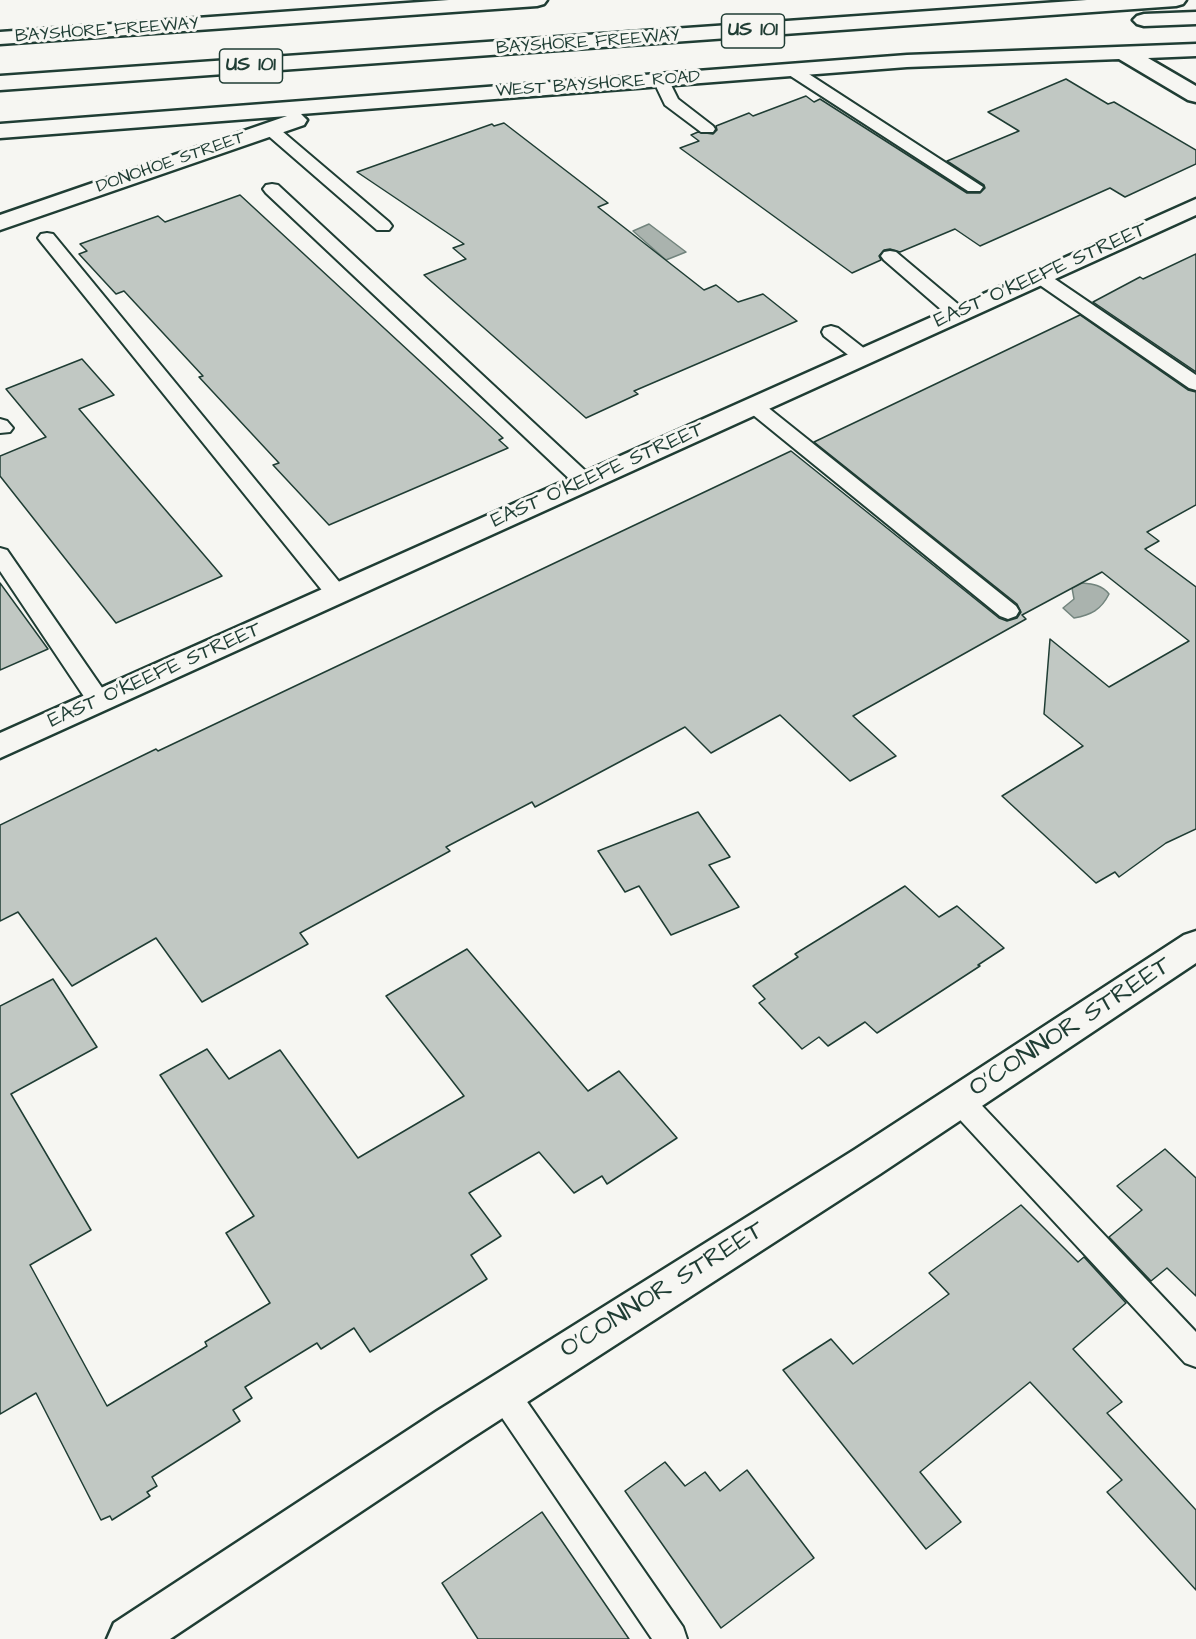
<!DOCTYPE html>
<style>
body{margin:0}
canvas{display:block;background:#f6f6f2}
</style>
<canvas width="1196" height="1639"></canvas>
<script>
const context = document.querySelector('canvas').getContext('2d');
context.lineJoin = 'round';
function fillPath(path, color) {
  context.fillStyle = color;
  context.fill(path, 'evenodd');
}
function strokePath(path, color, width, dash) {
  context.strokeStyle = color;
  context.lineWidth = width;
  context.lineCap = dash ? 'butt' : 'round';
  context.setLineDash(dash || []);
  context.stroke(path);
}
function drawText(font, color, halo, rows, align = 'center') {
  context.font = font + ' "Architects Daughter",sans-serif';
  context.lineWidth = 6;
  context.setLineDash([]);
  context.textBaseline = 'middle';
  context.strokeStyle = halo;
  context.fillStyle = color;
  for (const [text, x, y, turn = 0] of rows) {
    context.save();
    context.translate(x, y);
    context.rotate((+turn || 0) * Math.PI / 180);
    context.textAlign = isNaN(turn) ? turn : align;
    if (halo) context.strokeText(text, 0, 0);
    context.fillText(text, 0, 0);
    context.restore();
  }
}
const water = new Path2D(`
 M649 224 686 252 666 260 633 231Z
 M1082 583C1093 584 1102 585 1109 594 1101 610 1091 615 1074 618L1063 608 1074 599 1072 588Z`);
fillPath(water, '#aab3ae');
strokePath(water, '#72847d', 1.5);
const building = new Path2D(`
 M1066 79 1108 104 1114 102 1196 150V164L1125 197 1110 188 980 246 955 229 900 252 890 249 884 250 879 256 881 260 852 273 680 148 699 141 691 135 698 132 713 134 717 130 716 126 749 113 753 116 806 96 814 102 820 99 967 193H980L985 188 984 185 947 161 1019 131 988 112Z
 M504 123 608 203 598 207 704 290 716 285 738 302 763 294 797 321 634 391 638 394 586 418 424 275 466 259 453 248 464 244 357 172 492 124 494 126Z
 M240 195 503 438 499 440 508 448 329 525 273 465 279 463 199 377 203 376 124 291 116 294 79 254 87 251 80 244 158 216 165 222Z
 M1196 254V372L1093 302 1140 277 1143 279Z
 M1080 315 1188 390 1196 392V505L1147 532 1159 541 1145 549 1196 587V829L1166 843 1119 877 1115 872 1096 883 1002 796 1083 746 1044 714 1050 639 1109 687 1189 641 1102 572 1022 615 1026 619 853 716 896 756 850 781 780 715 711 753 685 727 535 807 532 802 446 847 450 851 300 933 308 944 202 1002 156 938 72 986 18 912 0 921V825L156 749 158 751 791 451 999 618 1007 621 1017 618 1021 612 1017 604 814 442Z
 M82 359 114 395 79 409 222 576 116 623 0 476V456L46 437 6 389Z
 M0 583 48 649 0 670Z
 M698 812 730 857 709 865 739 907 671 935 639 886 625 892 598 851Z
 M905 886 939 917 957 906 1004 948 978 965 980 966 877 1033 865 1022 828 1046 819 1037 802 1049 759 1003 765 999 753 986 798 957 795 954Z
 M467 949 588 1091 619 1071 677 1138 607 1184 602 1176 574 1193 539 1152 469 1193 501 1236 471 1255 487 1279 370 1352 354 1328 321 1349 317 1343 245 1387 252 1398 233 1410 240 1421 152 1477 157 1486 147 1492 150 1496 112 1520 110 1516 101 1520 36 1393 0 1414V1006L53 979 97 1047 11 1094 91 1230 30 1265 107 1406 207 1346 205 1342 270 1303 226 1233 254 1216 160 1075 207 1049 229 1079 280 1050 358 1158 464 1096 386 996Z
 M1165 1149 1196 1178V1296L1167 1268 1151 1281 1109 1237 1142 1210 1117 1186Z
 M1021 1205 1078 1262 1084 1257 1126 1303 1073 1349 1122 1402 1107 1413 1196 1510V1590L1107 1492 1122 1480 1030 1382 920 1472 961 1522 926 1549 783 1370 831 1339 853 1364 949 1294 929 1273Z
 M665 1462 685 1486 705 1472 720 1491 747 1470 814 1558 721 1628 625 1491Z
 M542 1512 629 1639H478L442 1583Z`);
fillPath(building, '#c1c8c3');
strokePath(building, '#1f3d34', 1.5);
const lane = new Path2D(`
 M792 65 798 67 983 187 980 191H968L786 73 784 70 786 67Z
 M661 75 667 77 678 99 713 126 715 129 713 132H701L665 105 653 80Z
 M270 124 276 126 389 222 392 226 389 230H377L264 132 262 129Z
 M272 184 278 185 592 477 595 482 592 487 585 489 578 487 266 193 263 189 266 185Z
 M47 233 53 234 345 589 348 594 345 599 337 601 329 599 41 242 38 238 41 234Z
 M890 251 896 252 965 310 967 314 965 318H951L884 260 881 256 884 252Z
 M1040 272 1046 273 1196 375V390L1189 388 1034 281 1031 277 1034 273Z
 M831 326 838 328 870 353 872 357 870 361H856L824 336 822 332 824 328Z
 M754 400 761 402 1016 606 1019 611 1016 616 1008 619 1000 616 747 410 744 406 747 402Z
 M0 419 7 421 13 428 10 432 0 433Z
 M0 548 7 550 107 695 110 701 107 707 99 709 91 707 0 571Z
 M960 1089 970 1093 1196 1332V1367L1185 1363 950 1109 946 1101 950 1093Z
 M503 1378 514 1383 683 1627 687 1639H652L492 1403 488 1393 492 1383Z`);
const street = new Path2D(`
 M1196 44V56L1148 58 1196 86V102L1188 100 1119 59 907 67 301 114 307 120 304 125 0 230V215L287 116 0 138V124L907 55Z
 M1196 199V215L0 758V733Z
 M1196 931V963L880 1174 467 1441 170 1639H107L114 1623 437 1411 854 1150 1184 935Z`);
const highway = new Path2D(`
 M449 0H547L544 4 537 6 0 44V32Z
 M1087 0H1186L1183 4 1176 6 0 90V76Z
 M1196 12V24L1144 26 1137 24 1133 20 1137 16 1144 14Z`);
strokePath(lane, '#1f3d34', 4);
strokePath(street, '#1f3d34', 5);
strokePath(highway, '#1f3d34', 5);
fillPath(lane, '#f6f6f2');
fillPath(street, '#f6f6f2');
fillPath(highway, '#f6f6f2');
drawText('18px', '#1f3d34', '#f6f6f2', [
 ["BAYSHORE FREEWAY",107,31,-4],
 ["BAYSHORE FREEWAY",588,43,-4],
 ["WEST BAYSHORE ROAD",598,85,-4],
 ["DONOHOE STREET",171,163,-19]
]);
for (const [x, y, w] of [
 [753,31,63],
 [251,66,63]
]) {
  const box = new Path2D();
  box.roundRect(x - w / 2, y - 17, w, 34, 4.5);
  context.fillStyle = '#f6f6f2';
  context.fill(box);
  strokePath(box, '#1f3d34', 1.5);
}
drawText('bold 20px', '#1f3d34', null, [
 ["US 101",753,31],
 ["US 101",251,66]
]);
drawText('21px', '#1f3d34', '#f6f6f2', [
 ["EAST O'KEEFE STREET",1041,276,-24],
 ["EAST O'KEEFE STREET",598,476,-24],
 ["EAST O'KEEFE STREET",155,676,-24]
]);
drawText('26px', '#1f3d34', '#f6f6f2', [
 ["O'CONNOR STREET",1071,1028,-33],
 ["O'CONNOR STREET",663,1291,-32]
]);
</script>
